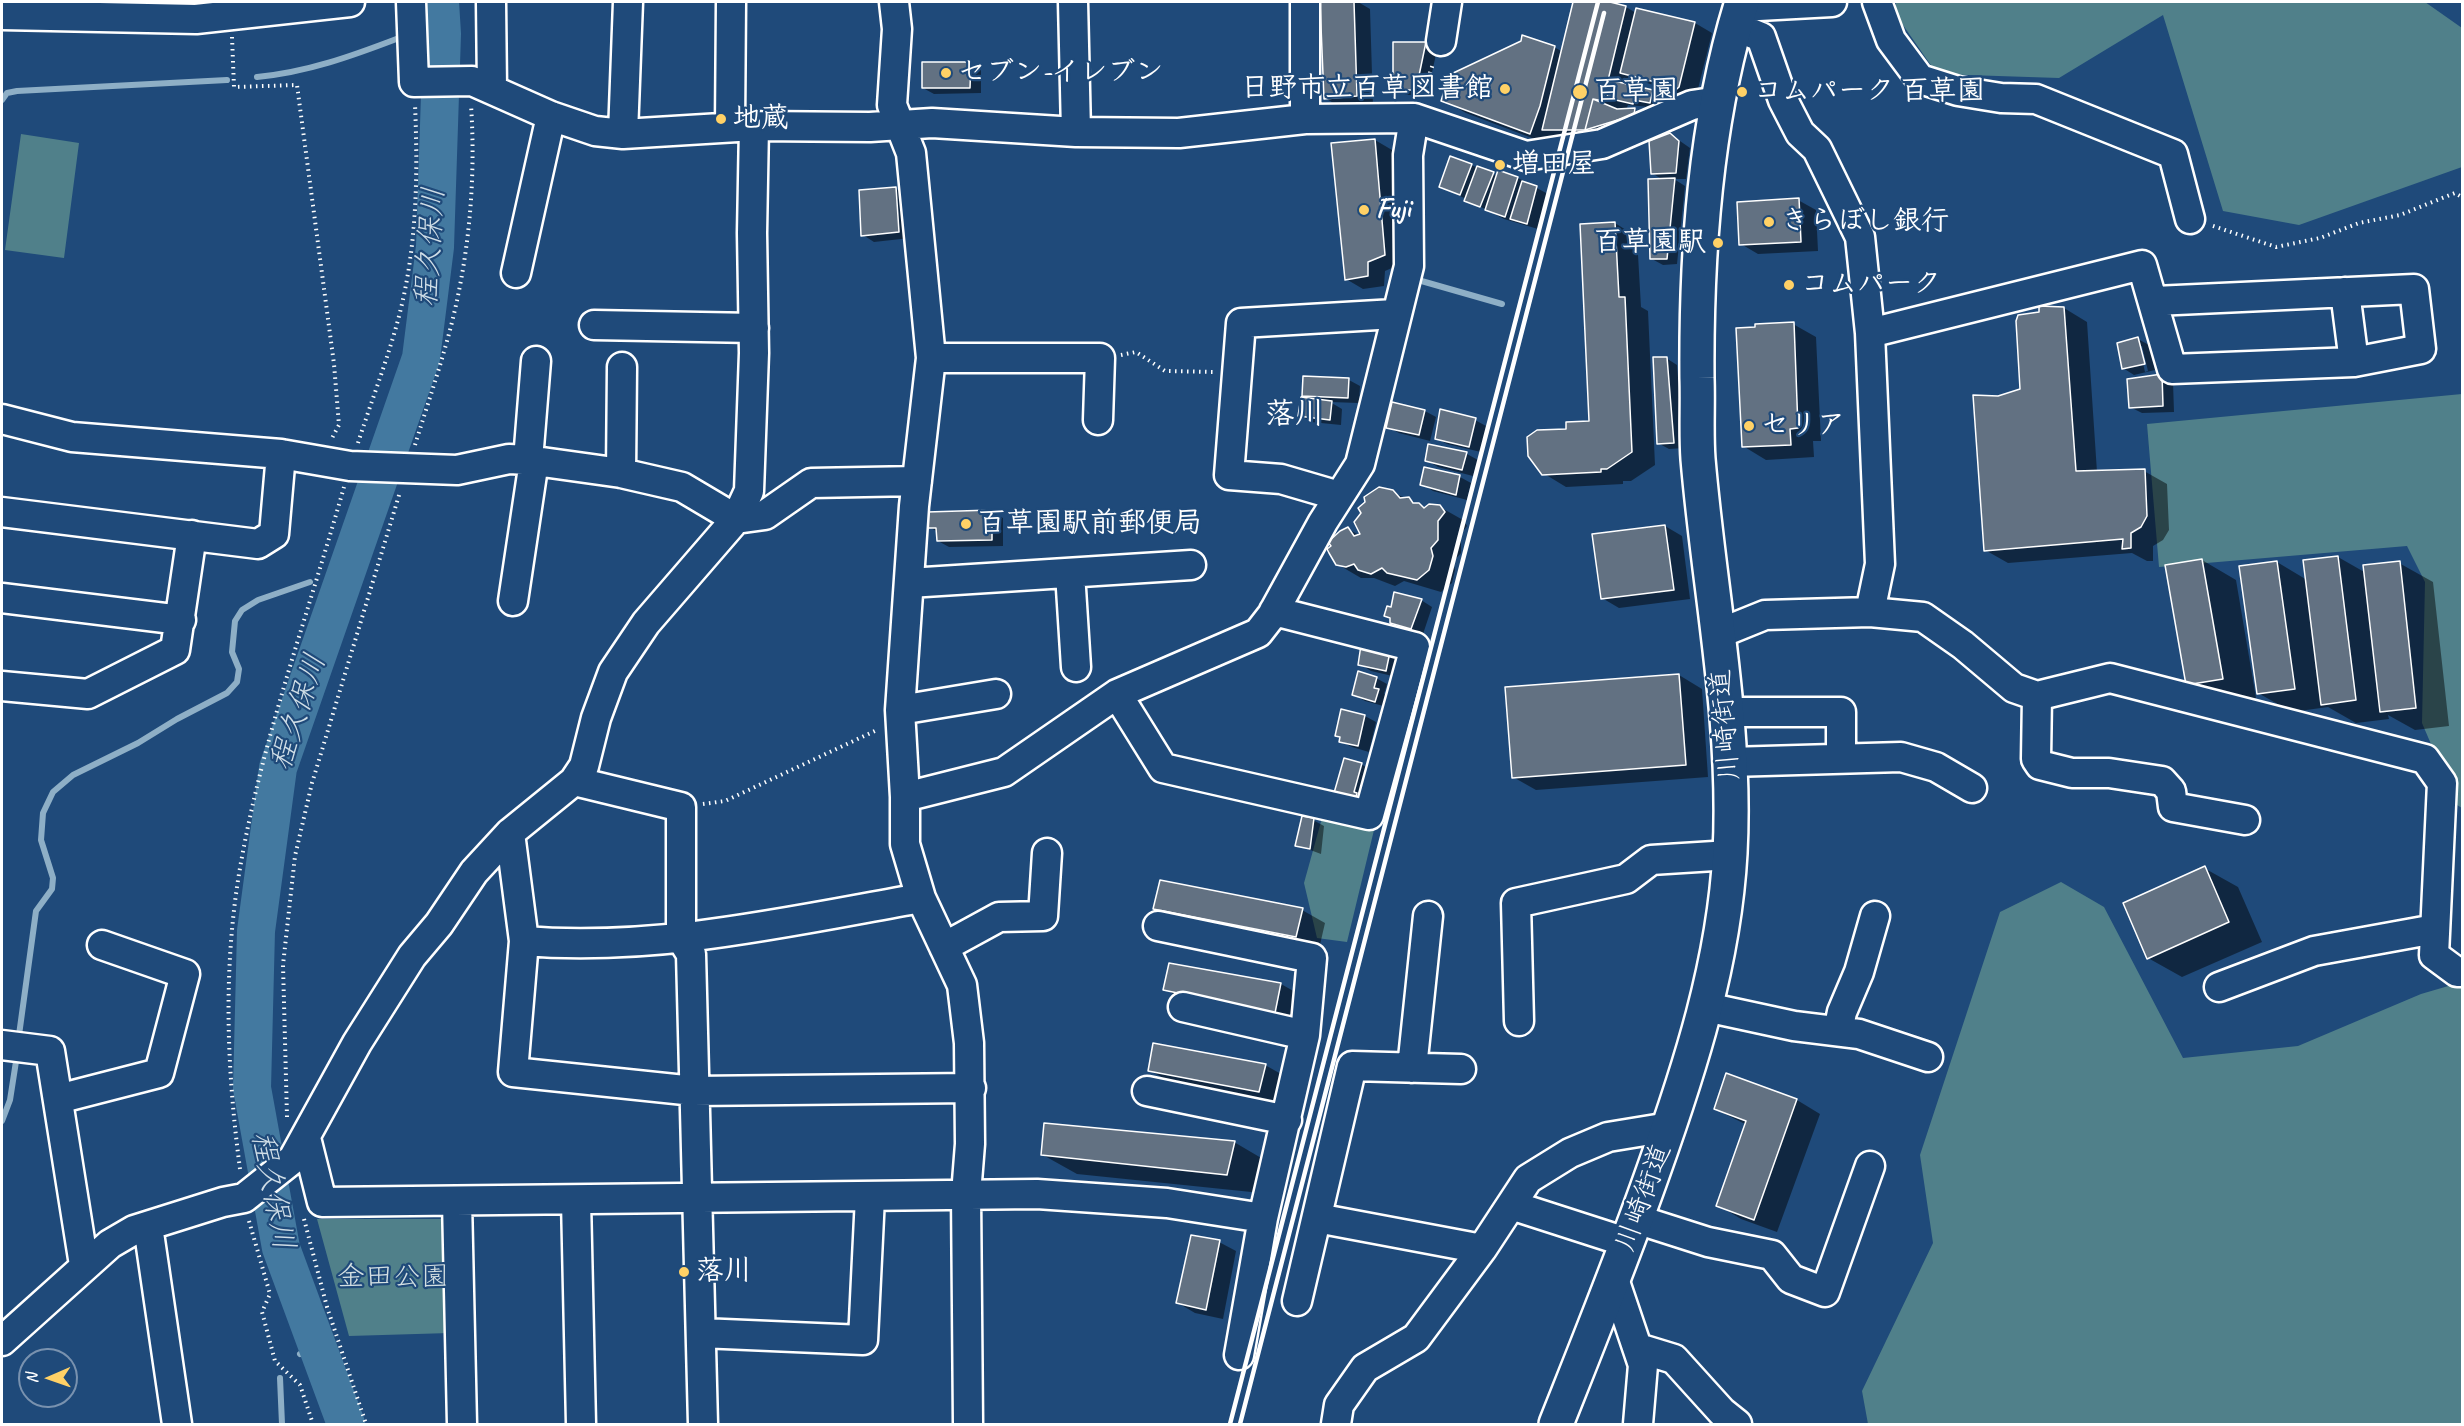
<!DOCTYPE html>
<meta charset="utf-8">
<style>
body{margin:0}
#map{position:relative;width:2464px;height:1426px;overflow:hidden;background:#1f4a7a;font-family:Caveat,sans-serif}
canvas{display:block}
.frame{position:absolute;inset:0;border:3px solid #fff;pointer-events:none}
.north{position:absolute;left:18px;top:1348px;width:60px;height:60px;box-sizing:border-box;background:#1f4a7a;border:2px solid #7992af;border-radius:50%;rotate:268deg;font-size:16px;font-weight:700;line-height:24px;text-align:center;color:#fff}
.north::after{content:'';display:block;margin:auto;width:21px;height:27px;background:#ffd166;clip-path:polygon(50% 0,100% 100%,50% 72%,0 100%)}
</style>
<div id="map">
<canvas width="2464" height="1426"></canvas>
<div class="frame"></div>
<div class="north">N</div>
</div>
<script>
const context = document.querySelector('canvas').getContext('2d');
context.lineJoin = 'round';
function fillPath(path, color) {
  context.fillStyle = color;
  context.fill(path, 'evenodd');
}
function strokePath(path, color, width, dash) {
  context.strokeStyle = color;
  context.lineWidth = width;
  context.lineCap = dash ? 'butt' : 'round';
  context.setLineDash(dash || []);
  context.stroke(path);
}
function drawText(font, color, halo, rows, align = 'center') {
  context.font = font + ' Caveat,"Klee One",sans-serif';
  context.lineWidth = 4.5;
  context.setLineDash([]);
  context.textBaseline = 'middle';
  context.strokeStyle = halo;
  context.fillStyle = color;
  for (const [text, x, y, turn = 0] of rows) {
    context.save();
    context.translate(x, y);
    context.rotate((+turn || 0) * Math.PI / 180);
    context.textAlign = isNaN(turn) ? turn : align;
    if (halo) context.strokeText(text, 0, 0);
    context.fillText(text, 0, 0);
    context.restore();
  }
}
fillPath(new Path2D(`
 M1896 2H2425L2462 28V167L2299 225 2223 211 2163 15 2059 78 1937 74 1896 15Z
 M21 134 79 143 64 258 5 250Z
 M2462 394V808L2457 805 2422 723 2425 582 2407 546 2159 567 2147 424Z
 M1322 818 1374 830 1347 942 1317 938 1304 883Z
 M2061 882 2104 907 2183 1058 2298 1046 2421 994 2462 982V1424H1868L1862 1391 1933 1243 1920 1155 2000 912Z
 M317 1219H441L448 1227 450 1333 349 1336Z`), '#50808a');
fillPath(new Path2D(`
 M1321 2H1358L1370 9 1373 106 1342 108 1325 98Z
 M1575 2H1603L1626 7 1636 13 1637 10 1695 23 1712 33 1696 97 1677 108 1663 99 1661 108 1628 105 1626 110H1635L1646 116 1566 142 1557 137 1553 146 1466 113 1443 100 1554 47 1563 52ZM1634 79 1660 87V95L1632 87Z
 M1426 43 1437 50 1427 95H1406L1395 89Z
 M970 64 981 70V93L934 94 923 88Z
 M1670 134 1690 148 1686 179H1674L1685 186 1677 264 1663 265 1652 259 1663 180 1652 173Z
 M1375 140 1392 150 1401 264 1385 271 1384 286 1363 289 1346 279 1333 144Z
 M1471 165 1498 176 1518 178 1548 194 1538 229 1504 219 1441 186Z
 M896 189 907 195 910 238 874 242 863 235Z
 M1798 200 1816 210 1818 251 1758 254 1741 244Z
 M1615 223 1637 237 1641 307 1648 311 1655 465 1631 481H1623V484L1566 487 1543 473 1568 431 1590 423Z
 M2064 308 2087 322 2097 472 2144 471 2167 484 2169 530 2163 540 2153 546V561H2147L2132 553 2008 563 1985 550 1998 397 2022 390Z
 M1793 324 1816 337 1821 441H1813L1814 457 1766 460 1743 446Z
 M2138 339 2149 345 2155 370 2134 375 2123 368ZM2139 346H2142L2148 371 2145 372Z
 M1666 358 1677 365 1684 448 1669 449 1658 443Z
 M2162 376 2173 382 2174 412 2142 413 2130 407Z
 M1349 380 1360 386 1359 403 1330 402 1342 409 1341 425 1311 422 1300 415 1314 400 1304 395Z
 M1425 411 1436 417 1430 441 1399 433 1388 427Z
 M1475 420 1486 426 1481 452 1447 444 1436 438Z
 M1430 446 1467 454 1478 460 1473 476 1438 467 1426 460Z
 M1425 468 1460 477 1471 483 1467 500 1433 491 1422 484Z
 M1388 490 1426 508 1440 507 1463 520 1467 526 1461 534V553L1453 562 1455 570 1452 583 1441 592 1404 581 1395 586 1374 578H1361L1337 564 1348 529 1359 535Z
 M992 512 1003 518V546L949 547 938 541V532L929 527Z
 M1665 526 1682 536 1690 599 1619 608 1602 598Z
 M2338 557 2366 573 2399 563 2433 582 2449 726 2415 730 2388 715 2389 719 2356 723 2328 707 2292 712 2258 693 2277 562 2307 580Z
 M2202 560 2236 580 2256 698 2221 703 2187 684Z
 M1421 600 1432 607 1423 634 1402 629 1386 616 1392 609Z
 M1390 653 1401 660 1397 677 1371 671 1360 664Z
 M1679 675 1702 689 1708 777 1536 790 1513 777Z
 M1376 678 1387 684 1384 694 1389 697 1387 707 1365 701 1354 695Z
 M1365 716 1376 722 1369 752 1352 747 1340 741Z
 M1361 764 1372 771 1365 799 1345 806Z
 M1313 820 1324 826 1321 854 1297 845Z
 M2204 868 2238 887 2262 942 2182 977 2148 958Z
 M1155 909 1302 910 1325 923 1319 949 1178 922Z
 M1281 984 1304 997 1298 1025 1188 1003 1165 989Z
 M1265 1065 1299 1084 1293 1110 1183 1089 1149 1070Z
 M1727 1075 1797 1100 1820 1114 1777 1232 1741 1219 1718 1205 1747 1125 1715 1109Z
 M1234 1142 1268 1162 1261 1193 1077 1174 1043 1155Z
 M1219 1242 1236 1251 1223 1319 1195 1313 1178 1303Z`), '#0007');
strokePath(new Path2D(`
 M426 30 441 25
 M257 77C308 72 352 56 399 38
 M2 100 7 93 17 91 227 80
 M1418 280 1502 304
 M327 595 336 598
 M19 1035 36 911 52 889 53 878 41 840 43 813 53 792 73 775 138 743 177 719 227 693 237 682 239 669 232 652 235 621 242 610 258 600 310 582
 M2 1121 10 1100 17 1055
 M300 1354 316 1343
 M280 1378 282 1424`), '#8eafc6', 6);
strokePath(new Path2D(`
 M346 1424 281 1248 252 1088 256 931 278 768 421 358 435 247 442 34 440 2`), '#4379a0', 38);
const building = new Path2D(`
 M1320 2H1354L1357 96 1324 99Z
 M1573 2H1610L1626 6 1603 101 1593 99 1585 130H1542Z
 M1636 8 1695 22 1679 87 1667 98 1659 99V83L1620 73Z
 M1522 35 1555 46 1540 106 1530 134 1441 101 1449 75 1521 41Z
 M1393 42H1426L1416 90H1393Z
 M922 62H971L970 88H922Z
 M1610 80 1653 90 1650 103 1634 100 1633 104 1607 98Z
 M1593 99 1617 109 1635 108 1634 115 1585 130Z
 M1670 133 1679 141 1676 173 1651 174 1649 141Z
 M1375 139 1385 255 1368 262V276L1345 280 1331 143Z
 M1450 156 1472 164 1460 195 1439 187Z
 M1477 166 1494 172 1480 207 1464 201Z
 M1498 170 1518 177 1505 217 1485 210Z
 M1675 178 1667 259H1650L1648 179Z
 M1522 181 1537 186 1527 224 1510 219Z
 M896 187 899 232 861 236 859 190Z
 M1799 198 1801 242 1739 245 1737 202Z
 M1615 222 1619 297H1625L1632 452 1607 469H1601V472L1542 475 1528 456 1527 437 1537 430 1566 429V422L1589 421 1580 224Z
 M2039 306 2064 307 2076 471 2145 469 2147 516 2141 527 2131 533V548L2122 549 2123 539 1984 551 1973 395 1998 396 2020 389 2016 321 2018 315 2039 312Z
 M1794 322 1798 428 1790 429 1791 445 1742 447 1736 328 1755 327V324Z
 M2138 337 2145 364 2122 369 2117 343Z
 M1653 357H1667L1674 443 1657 444Z
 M2162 374 2163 406 2129 408 2127 379Z
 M1303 376 1349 378 1348 398 1302 396Z
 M1301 397 1332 401 1330 420 1298 416Z
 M1392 402 1425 410 1419 435 1386 428Z
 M1440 409 1476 418 1469 447 1435 439Z
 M1428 444 1467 452 1462 470 1425 461Z
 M1424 467 1460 475 1456 495 1420 485Z
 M1379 487 1393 490 1400 498 1409 497 1413 503H1419L1424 508 1429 504 1440 505 1445 512 1438 521V540L1431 548 1433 556 1429 570 1417 580 1387 573 1382 568 1371 574 1358 570 1354 564 1346 567 1336 565 1329 553 1327 549 1331 546 1328 542 1340 531 1348 527 1354 536 1360 534 1354 522 1361 513 1358 508 1365 502 1364 497Z
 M992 510V540L937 541 936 528H928L927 512Z
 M1665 525 1674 590 1601 599 1592 534Z
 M2338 556 2356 700 2321 705 2303 560Z
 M2202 559 2223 679 2186 685 2165 565Z
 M2277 561 2295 689 2257 694 2239 566Z
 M2400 561 2416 708 2380 712 2363 565Z
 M1394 592 1422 599 1411 629 1390 623V618L1384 616 1387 606 1391 607Z
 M1361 645 1390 652 1386 671 1358 665Z
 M1358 671 1377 677 1374 688 1379 689 1375 702 1352 695Z
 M1679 674 1686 765 1512 778 1505 687Z
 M1341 709 1365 715 1358 746 1339 742 1340 737 1335 736Z
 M1344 758 1362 763 1354 792 1357 793 1354 806 1332 800Z
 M1302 816 1314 818 1310 849 1295 846Z
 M2205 866 2229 922 2147 959 2123 903Z
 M1160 880 1303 908 1296 937 1153 909Z
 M1169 963 1281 983 1275 1013 1163 990Z
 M1153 1043 1266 1064 1259 1092 1148 1071Z
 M1726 1073 1797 1099 1754 1220 1716 1206 1746 1121 1714 1109Z
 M1044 1123 1235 1141 1227 1175 1041 1155Z
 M1191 1235 1220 1240 1206 1310 1176 1303Z`);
fillPath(building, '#627182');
strokePath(building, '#fff', 1.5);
const minor = new Path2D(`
 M411 2 414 82 472 81 551 116 595 131 623 134 754 126 870 127 932 123 1076 132 1179 133 1305 119 1414 118 1526 156 1602 144 1692 105 1719 101
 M491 2 492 89
 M894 2 897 29 892 105 911 153 931 358 914 506 900 710 905 797
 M1073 2 1076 132
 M1877 2 1891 40 1920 79 1958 91 2001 98 2036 99 2173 154 2190 219
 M1740 7 1832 2
 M2 15 196 19 350 2
 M1734 26 1761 37 1783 100 1800 133 1817 149 1860 237 1870 333 1880 564 1870 612
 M1441 41 1447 2
 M1305 119V2
 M730 127 731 2
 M623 134 628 2
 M516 273 551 116
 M2345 292 2354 362
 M594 325 754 328
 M1870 333 2142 265 2172 369 2354 362 2421 349 2414 289 2155 301
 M931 358H1100L1098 420
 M2 419 72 437 281 454 350 466 457 470 509 459 528 460 621 473 682 487 736 519 749 491 754 353 752 233 754 126
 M528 460 536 361
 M621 473 622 367
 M1339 496 1281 479 1229 475 1241 323 1395 314
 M2 512 258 544 274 534 281 454
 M1070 573 1076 667
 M909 583 1191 565
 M2 598 181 620
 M513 601 534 461
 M1718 634 1765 615 1870 612 1923 617 1963 645 2014 688 2037 696 2110 678 2425 759 2442 783 2434 955 2457 972H2462
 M2 686 88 694 175 650 192 535
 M1117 694 1163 768 1369 815 1415 647 1274 611
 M2037 696 2036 759 2040 765 2072 773H2109L2162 781 2171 791 2173 807 2245 820
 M900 710 996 694
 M1726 712H1841V758
 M1730 762 1901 757 1936 767 1972 788
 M574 781 681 807V938L691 954 703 1424
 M510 833 524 941 513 1072 694 1091 971 1088
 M1158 926 1312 958 1305 1035 1263 1218 1239 1355
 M524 941C657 952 791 921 921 898
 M944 947 999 917 1043 916 1047 853
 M2219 987 2314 951 2435 929
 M1183 1007 1305 1035
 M1706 1007 1794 1026 1859 1034 1928 1057
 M1519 1021 1516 903 1626 879 1651 860 1730 855
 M1838 1031 1842 1012 1859 972 1875 916
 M2 1045 50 1051 84 1265
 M1412 1068 1428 916
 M1147 1091 1287 1120
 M58 1099 159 1073 185 974 102 945
 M306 1138 322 1202 1037 1194 1167 1203 1263 1218
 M576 1200 581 1424
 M457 1201 462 1424
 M1511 1205 1629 1243
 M1317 1218 1482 1249 1528 1179 1570 1153 1608 1137 1669 1127
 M1636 1219 1708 1242 1772 1255 1791 1279 1825 1292 1870 1166
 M148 1226 177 1424
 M1614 1279 1643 1365 1638 1424
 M1297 1301 1352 1066 1461 1069
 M701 1333 863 1340 870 1197
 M2 1341 110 1244 134 1230 223 1202 244 1198 293 1159 357 1043 412 956 439 924 474 872 510 833 574 781 584 766 596 718 613 672 646 623 736 519 765 515 811 483 917 481
 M1638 1348 1674 1359 1722 1412 1737 1424
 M968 1424 966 1194 970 1144 969 1043 962 985 921 898 905 844V797L1004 772 1117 694 1258 633 1272 615 1323 522 1360 464 1409 266 1408 155 1414 118
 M1336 1424 1339 1405 1365 1368 1416 1338 1482 1249`);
const major = new Path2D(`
 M1556 1424C1589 1341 1623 1257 1653 1172 1690 1068 1724 963 1730 853 1737 721 1709 590 1698 459 1696 432 1698 405 1697 378 1696 253 1705 121 1742 2`);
strokePath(minor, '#fff', 33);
strokePath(major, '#fff', 38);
strokePath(new Path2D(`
 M232 37 234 87 297 85 334 364 339 425 331 440
 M1422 96 1433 64
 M2213 226 2276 247 2320 238 2359 223 2400 215 2455 193 2462 197
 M1121 355 1136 352 1165 371 1213 372
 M358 443C371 402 387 361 398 320 417 249 418 177 415 104
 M415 445C427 406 440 368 450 330 469 257 476 180 471 105
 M703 804 725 801 877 730
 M287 1117 283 965 295 856 312 783 400 492
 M240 1169C227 1071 223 972 239 874 261 742 308 615 344 487
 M304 1219 327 1307 366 1424
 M249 1221 270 1294 262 1312 275 1361 300 1385 313 1424`), '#fff', 4, [1.5, 4.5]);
strokePath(minor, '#1f4a7a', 28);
strokePath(major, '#1f4a7a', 33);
strokePath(new Path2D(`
 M1230 1424 1598 2
 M1240 1424 1604 13`), '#fff', 4.5);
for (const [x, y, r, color] of [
 [946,73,6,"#ffd166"],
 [1505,89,6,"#ffd166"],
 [1580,92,8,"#ffd166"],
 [1742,92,6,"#ffd166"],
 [721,119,6,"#ffd166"],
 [1500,165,6,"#ffd166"],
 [1364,210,6,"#ffd166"],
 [1769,222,6,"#ffd166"],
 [1718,243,6,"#ffd166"],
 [1789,285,6,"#ffd166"],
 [1749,426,6,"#ffd166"],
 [966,524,6,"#ffd166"],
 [684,1272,6,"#ffd166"]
]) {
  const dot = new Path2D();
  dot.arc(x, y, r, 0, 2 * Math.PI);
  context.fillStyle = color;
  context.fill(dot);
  strokePath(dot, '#1f4a7a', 2);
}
drawText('bold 28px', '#fff', '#1f4a7a', [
 ["セブン-イレブン",958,73],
 ["日野市立百草図書館",1493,89,"right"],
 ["百草園",1594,92],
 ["コムパーク 百草園",1754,92],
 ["地蔵",733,119],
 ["増田屋",1512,165],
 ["Fuji",1376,210],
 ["きらぼし銀行",1781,222],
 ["百草園駅",1706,243,"right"],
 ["コムパーク",1801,285],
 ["セリア",1761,426],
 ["百草園駅前郵便局",978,524],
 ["落川",696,1272]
], 'left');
drawText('28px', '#fff', '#1f4a7a', [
 ["川崎街道",1726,725,-95],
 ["川崎街道",1644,1198,-70]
]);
drawText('28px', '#d3dfe2', '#1f4a7a', [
 ["金田公園",393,1278]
]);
drawText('italic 30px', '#d0dee7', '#1f4a7a', [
 ["程久保川",431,247,-86],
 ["程久保川",299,712,-72],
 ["程久保川",272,1191,79]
]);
drawText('bold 30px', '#fff', '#1f4a7a', [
 ["落川",1295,415]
]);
</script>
